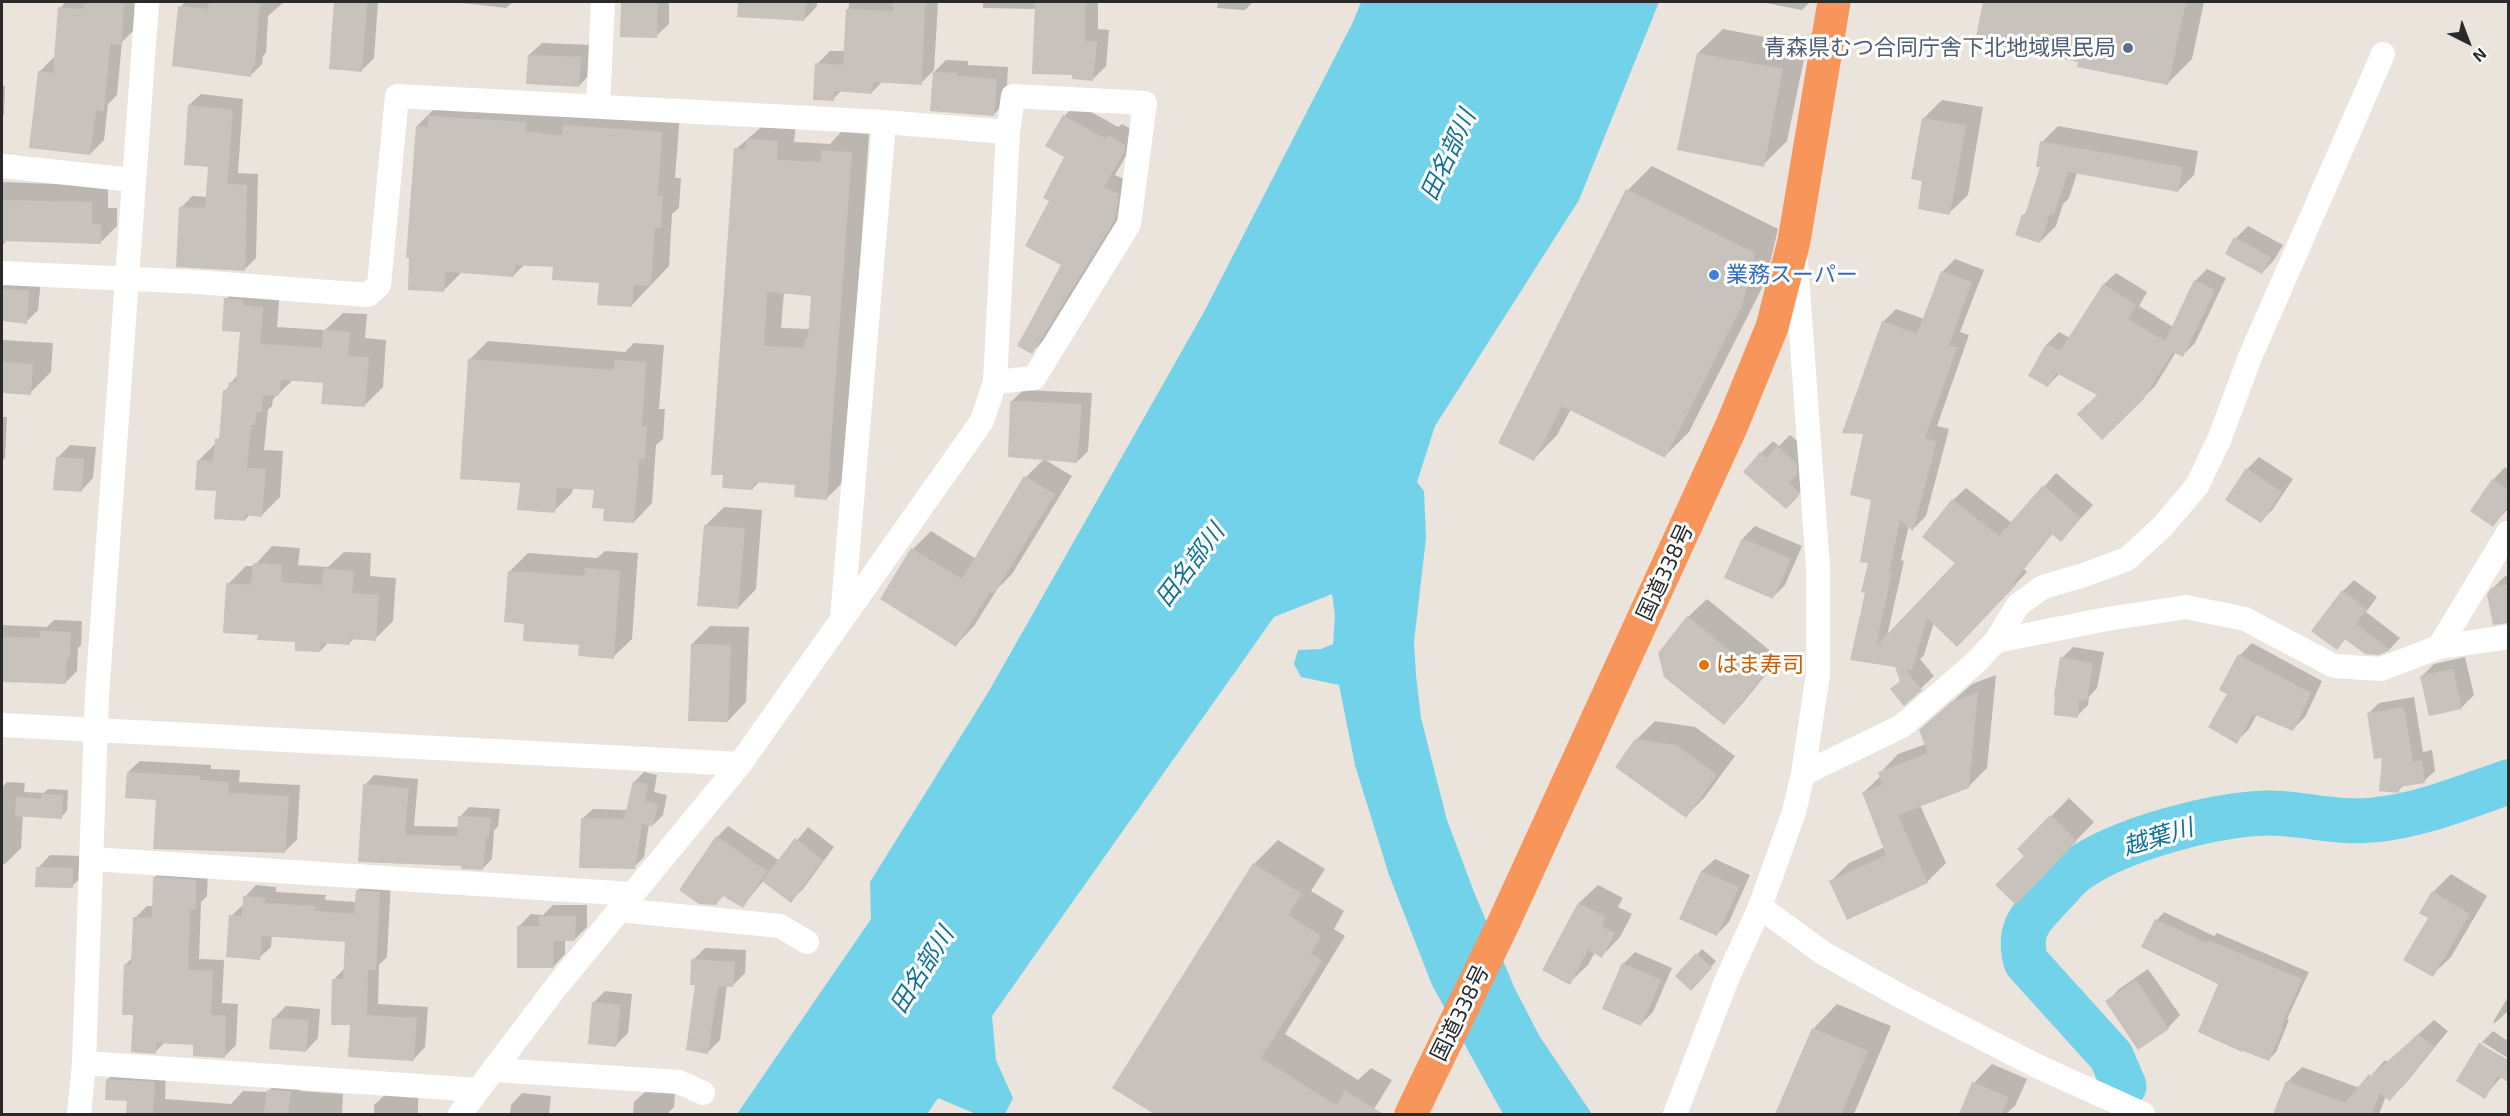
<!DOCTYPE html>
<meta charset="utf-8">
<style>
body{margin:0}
#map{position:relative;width:2510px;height:1116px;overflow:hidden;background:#ebe4dc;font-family:"Exo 2",sans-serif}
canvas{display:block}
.frame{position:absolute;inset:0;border:3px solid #2a2a2a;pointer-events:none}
.north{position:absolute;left:2438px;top:12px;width:60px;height:60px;-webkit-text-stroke:4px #fff;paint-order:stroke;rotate:138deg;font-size:16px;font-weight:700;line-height:24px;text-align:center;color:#2a2a2a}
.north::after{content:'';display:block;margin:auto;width:21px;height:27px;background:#2a2a2a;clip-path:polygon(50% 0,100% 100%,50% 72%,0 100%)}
</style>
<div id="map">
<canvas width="2510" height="1116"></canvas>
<div class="frame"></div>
<div class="north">N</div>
</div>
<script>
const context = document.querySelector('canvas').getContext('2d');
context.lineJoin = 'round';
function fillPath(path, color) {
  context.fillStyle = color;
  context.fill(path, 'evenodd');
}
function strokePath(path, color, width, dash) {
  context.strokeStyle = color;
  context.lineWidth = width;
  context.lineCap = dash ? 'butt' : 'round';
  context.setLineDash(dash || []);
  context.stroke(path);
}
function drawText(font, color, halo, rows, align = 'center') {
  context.font = font + ' "Exo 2","Noto Sans JP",sans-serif';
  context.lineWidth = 6;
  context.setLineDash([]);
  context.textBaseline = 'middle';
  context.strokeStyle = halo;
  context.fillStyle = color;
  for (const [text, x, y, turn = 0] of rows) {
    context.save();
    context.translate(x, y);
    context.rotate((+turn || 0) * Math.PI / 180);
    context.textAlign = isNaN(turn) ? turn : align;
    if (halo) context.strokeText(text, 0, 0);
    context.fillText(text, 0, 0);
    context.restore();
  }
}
fillPath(new Path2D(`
 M1361 2H1659L1579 200 1435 426 1417 482 1424 491 1426 538 1414 642 1416 675 1421 718 1447 820 1474 892 1515 989 1540 1037 1592 1114H1503L1432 985 1389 875 1355 765 1339 685 1301 677 1294 664 1298 650 1321 649 1333 644 1335 615 1332 594 1274 617 992 1016 996 1060 1013 1098 1005 1114H976L938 1098 927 1114H737L871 919 870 882 989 691 1204 312 1353 22Z`), '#72d2ea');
fillPath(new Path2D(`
 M66 2H136L134 30 122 42 117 95 108 104 104 140 90 154 39 72 53 58H56L60 8Z
 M185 2H284L268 16 266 53 263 56 262 64 250 76 180 7Z
 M337 2H378L374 58 362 70 335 3Z
 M453 2H513L506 8Z
 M623 2H669V24L656 36 622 35Z
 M758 2H817V6L804 20 757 17Z
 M849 2H938L934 72 946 60 968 61V65L1008 67 1006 102 994 114 932 110 934 70 921 83 883 81 871 93 842 90 833 99 817 64 830 51H846Z
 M983 2H1098V29L1109 30 1106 66 1093 79 1073 74 1036 9 983 8Z
 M1218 2H1253L1245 10 1217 8Z
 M1760 2H1810L1802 10Z
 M1985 2H2204L2192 59 2168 83 2080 60 1977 40Z
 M1723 29 1807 45 1787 141 1763 165 1698 53Z
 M542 43 592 45 591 73 579 86 529 55Z
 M2 86H5L4 115 2 117Z
 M201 94 243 99 238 173 258 174 256 258 244 270 181 208 192 196 207 197 209 165 189 105Z
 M1942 100 1983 107 1968 195 1949 213 1923 119Z
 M1077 104 1118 127 1122 124 1137 132 1136 138 1115 175 1130 182 1127 205 1044 340 1032 352 1063 265 1051 200 1066 156 1064 116Z
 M435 108 680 114 675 178H681L679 208 672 214 669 266 632 305 601 281 554 266 525 264 514 275 461 273 443 291 417 126Z
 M767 122 796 123 794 142 830 144 841 132 869 134 845 480 827 498 796 484 760 481 753 488 736 149ZM784 292 813 294 810 329 781 328Z
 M2058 126 2198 151 2194 175 2178 191 2077 173 2069 198 2063 204 2056 226 2040 242 2024 215 2027 211 2042 166V142Z
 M1652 166 1778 229 1766 280 1689 432 1665 456 1571 409 1557 435 1533 460 1628 190Z
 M2 182 108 186V208H117V226L100 243 8 239 2 246Z
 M2248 226 2283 245 2274 260 2262 273 2227 254 2236 238Z
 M1955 259 1984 270 1960 332 1969 335 1937 426 1949 429 1926 516 1913 529 1909 525 1901 560 1904 561 1887 636 1957 563 1953 500 1966 488 2012 523 2056 473 2093 505 2073 527 2053 533 2024 569 2027 572 1970 632 1934 622 1924 655 1920 659 1934 676 1904 704 1902 680 1896 666 1852 659 1867 592 1870 562 1873 498 1865 433 1883 322 1896 309 1924 319 1942 272Z
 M2207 269 2226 278 2195 343 2183 355 2176 352 2155 386 2142 399 2099 395 2060 373 2048 386 2030 376 2047 344 2059 332 2070 338 2104 284 2116 273 2147 292 2139 306 2173 327 2195 281Z
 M2 276 41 279 38 310 26 322 2 320Z
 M244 281 280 289 277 327 325 330 343 313 367 314 365 338 386 340 383 387 365 405 324 382 294 379 273 399 272 406 268 410 264 450 283 451 280 497 262 515 250 514 245 520 218 490 199 460 216 443 221 435 225 391 238 374 242 330 226 299Z
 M2 340 53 343 51 372 30 393 2 391Z
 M488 341 625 352 634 343 664 345 659 409H665L663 439 656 445 652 503 634 522 605 507 595 489 573 487 572 493 554 511 521 482 470 359Z
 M1023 390 1092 393 1088 451 1077 462 1044 459 1072 476 1012 574 998 588 974 626 956 645 913 549 931 531 976 559 1026 477 1044 459 1011 402Z
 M2 417H7L5 458 2 461Z
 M1790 435 1808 450 1810 482 1798 495 1761 453 1773 441 1779 446Z
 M70 445 96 447 93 478 81 491 57 458Z
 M2259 457 2293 479 2273 509 2261 521 2247 469Z
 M2505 467 2508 470V509L2493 525 2472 510 2493 480Z
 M724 507 762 510 756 589 738 608 705 526Z
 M1755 526 1802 546 1785 585 1773 597 1743 538Z
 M272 546 300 548 298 565 328 567 344 552 371 553 370 576 396 578 393 621 375 639 355 638 349 643 329 642 320 651 297 641 260 634 228 584 246 566H254Z
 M605 551 638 553 632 639 613 657 526 623 509 572 528 553 597 558Z
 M2505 576H2508V619L2494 622 2492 589Z
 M2354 580 2377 597 2366 612 2400 638 2390 649 2379 653 2347 638 2336 648 2343 591Z
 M1707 599 1779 658 1742 704 1724 723 1688 617Z
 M54 620 82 621 81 645 78 648 77 671 65 683 33 669 2 668V625L47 627Z
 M710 626 749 627 746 702 728 721 692 644Z
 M2252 643 2322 681 2305 717 2293 729 2257 714 2249 729 2236 742 2240 655Z
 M2073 647 2104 652 2097 688 2089 697 2088 705 2077 716 2062 658Z
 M2465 657 2474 695 2461 708 2422 676 2434 664Z
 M1996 675 1987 768 1968 787 1920 805 1946 863 1927 882 1831 881 1849 863 1885 847 1864 792 1881 776 1880 773 1898 754 1926 744 1921 730 1972 684Z
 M2414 697 2423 752 2432 750 2435 771 2424 781 2405 784 2398 791 2368 714 2379 703Z
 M1655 721 1695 727 1735 756 1704 798 1686 816 1636 740Z
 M140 761 211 765V769L240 770 239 782 300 785 297 840 285 851 157 799 128 772Z
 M644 772 657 775 654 792 667 795 663 815 653 825 649 824 644 857 634 867 583 818 593 809 628 810 634 782Z
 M374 775 418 779 414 826 459 827 460 817 469 807 500 809 498 826 494 831 492 859 482 869 463 865 360 861 365 785Z
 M7 782 25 783 24 792 44 793 48 789 68 790 67 811 61 817 23 815 21 848 5 864H2V788Z
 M2069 798 2094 822 2034 884 2026 856 2019 849Z
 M728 826 780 861 808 827 834 847 803 889 791 901 764 880 743 906 724 895 715 904 717 837Z
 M1278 840 1325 869 1311 891 1344 911 1334 929 1345 936 1285 1034 1358 1080 1371 1068 1392 1080 1371 1114H1157L1114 1088 1254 864Z
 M50 855 85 856V874L72 886 38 868Z
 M1715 859 1750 875 1729 922 1717 934 1681 919 1702 871Z
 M166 866 208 869 207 896 201 902 199 959 224 960 222 1003 238 1004 236 1045 224 1057 195 1044 165 1042 155 1052 135 1014 125 965 133 957 135 918 147 906H154V878Z
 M2451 874 2487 896 2451 957 2432 975 2430 918 2433 892Z
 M369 879 391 881 387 957 379 965 378 1004 428 1007 425 1047 414 1059 351 1024 333 980 345 968 347 941 272 935 271 947 259 958 231 916 244 904 245 897 256 885 276 887V892L326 895 325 900 356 902 357 891Z
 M1598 885 1623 898 1618 907 1632 914 1620 937 1602 956 1595 952 1588 965 1569 983 1544 970 1579 903Z
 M553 905H587V927L575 939 565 940V954L553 967 518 927 531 914 543 915Z
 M2164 912 2214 936 2217 933 2309 972 2287 1019 2289 1020 2276 1052 2269 1059 2220 983 2157 920Z
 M705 948 746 950 745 973 732 986 727 985 720 1040 708 1052 693 960Z
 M1702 949 1716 961 1691 989 1677 976Z
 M1635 952 1672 968 1653 1012 1641 1024 1623 964Z
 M2148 969 2180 1015 2168 1028 2107 1002 2119 989Z
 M605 991 632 994 628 1033 616 1045 593 1003Z
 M2508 997V1011L2495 1023 2493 1022Z
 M1837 1004 1891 1026 1854 1114H1777L1813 1029Z
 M286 1006 320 1009 318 1038 306 1051 273 1019Z
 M2434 1020 2448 1031 2405 1084 2390 1099 2386 1096 2379 1114H2275L2287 1082 2302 1067 2360 1088 2385 1060 2388 1062Z
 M2493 1031 2508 1041V1058L2482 1042Z
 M2482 1042V1046L2508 1062V1080L2502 1076 2484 1097 2458 1081Z
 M1992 1064 2027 1079 2015 1106 2006 1114H1960L1974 1083Z
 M120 1067 166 1071 165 1099 231 1104 243 1091 268 1092 280 1078 302 1080 300 1091 343 1094 342 1114H128V1100L108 1079Z
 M647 1090 675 1093 674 1107 667 1114H633L634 1102Z
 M387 1093 418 1094V1114H374V1105Z
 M522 1093 551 1096 549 1114H510L511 1105Z`), '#0003');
strokePath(new Path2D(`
 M2124 1086 2111 1056 2026 962C2017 930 2030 918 2052 895 2060 887 2068 876 2077 870 2120 839 2215 814 2268 813 2303 813 2338 824 2373 820 2420 816 2464 797 2508 782`), '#72d2ea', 45);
fillPath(new Path2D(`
 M84 2H124L121 45 110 44 104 111 96 110 90 155 29 148 38 71 53 73 58 7 84 9Z
 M209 2H260L255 66H252L251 77 172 66 178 6 208 9Z
 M334 2H367L362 72 329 69Z
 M621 2H658L657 38 620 37Z
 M738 2H806L804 21 737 17Z
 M893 2H925L922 85 873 82 872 94 835 91 834 101 813 100 815 63 843 65 846 9 893 11Z
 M1035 2H1085V41L1097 42 1093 81 1072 79V75L1032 74Z
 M1983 2H2186L2168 85 2077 67 2078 62 1975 41Z
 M1697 53 1783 69 1764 167 1677 150Z
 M528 55 581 57 579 87 526 84Z
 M933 72 957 73V76L997 79 994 116 930 111Z
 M188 105 233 110 227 184 247 185 245 271 176 267 179 207 205 208 208 167 184 165Z
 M1063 115 1106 139 1108 135 1125 145 1124 152 1104 187 1119 194 1115 219 1032 354 1017 346 1061 265 1025 246 1049 201 1043 198 1064 157 1045 146Z
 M428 116 526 122 525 132 562 135 563 125 662 132 658 196H663L661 228H655L651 286 634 285 632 307 597 305 599 283 552 280 553 267 515 265 514 277 449 272 445 273 444 292 408 290 409 258H406L416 126 428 127Z
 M1922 118 1966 125 1950 215 1918 209 1922 181 1911 179Z
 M747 139 778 141 777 160 821 162V150L852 152 827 500 794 497 795 485 754 482 753 490 722 488 723 475H711L734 148 746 149ZM767 292 811 296 808 338H805L804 348 764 346Z
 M2040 141 2183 167 2178 192 2068 172 2054 215 2050 214 2040 243 2015 235 2022 214 2025 215 2040 167H2036Z
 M1626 189 1755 253 1742 306 1665 458 1562 406 1534 461 1498 443Z
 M2 200 92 202V224H101V244L2 241Z
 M2234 237 2271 257 2262 274 2225 254Z
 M1941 271 1972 282 1949 345 1957 348 1925 438 1937 441 1913 531 1900 520 1889 573H1892L1876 646 1955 563 1922 537 1952 499 1999 536 2043 485 2081 518 2061 542 2052 534 2013 583 2016 585 1957 647 1927 618 1912 670 1905 669 1922 690 1904 706 1890 689 1900 681 1895 667 1850 660 1865 593 1861 592 1868 563 1860 562 1871 500 1850 495 1863 434 1842 433 1882 321 1917 334Z
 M2194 280 2215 290 2183 357 2173 352 2143 400 2102 440 2077 414 2097 395 2056 373 2048 387 2028 376 2046 344 2060 351 2103 284 2136 305 2128 319 2165 341Z
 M2 289 29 291 27 324 2 321Z
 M224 298 243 300V305L263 307 260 344 322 348 323 330 350 332 348 356 369 357 365 407 321 404 323 383 281 380 279 396 263 395 262 412H256L255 425H251L247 468 266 469 262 517 245 515V521L214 519 216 491 195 490 197 460 213 461 215 438 219 439 223 390H228L229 382H236L240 332 222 331Z
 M468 359 614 370 615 360 646 362 642 427H647L645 459H639L634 523 603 521 604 509 592 508 594 490 557 488 555 513 517 510 520 483 460 479Z
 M2 362 33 364 31 395 2 393Z
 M1010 401 1082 404 1077 463 1008 457Z
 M1777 446 1796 463 1797 474 1789 483 1798 491 1799 496 1786 509 1743 472 1760 452 1767 458Z
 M56 457 84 459 82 492 53 490Z
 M2246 468 2282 492 2261 523 2225 500Z
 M1024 476 1055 494 994 594 990 592 956 647 880 599 911 548 962 579Z
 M2492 479 2508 490V506L2493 527 2470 511Z
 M704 525 745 528 738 609 697 606Z
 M1742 538 1791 559 1773 599 1724 578Z
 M253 563 282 565 281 582 322 585 324 569 354 571 352 593 379 595 376 641 350 639V645L321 643 320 652 295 651V642L257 640 258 635 223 633 226 583 251 585Z
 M585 568 620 571 614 659 578 656 579 645 523 641 524 624 504 622 508 571 584 576Z
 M2508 584V623L2493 625 2487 595 2491 588Z
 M2342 590 2367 609 2356 624 2390 650 2379 655 2365 654 2345 639 2337 650 2311 631Z
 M1687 616 1762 677 1724 725 1664 677 1658 653Z
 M40 631 71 632 70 658H67L66 684 2 682V637L40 638Z
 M691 644 731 645 728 722 688 721Z
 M2238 654 2311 693 2293 731 2253 714 2237 744 2208 727 2227 694 2219 690Z
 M2060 657 2093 663 2087 701 2079 700 2078 718 2054 715 2055 696H2054Z
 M2453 669 2462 709 2429 716 2420 676Z
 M1978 692 1969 788 1898 815 1928 883 1847 920 1829 881 1886 855 1862 792 1882 785 1878 772 1928 753 1919 730 1951 702Z
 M2404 707 2413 762 2422 760 2425 783 2399 787V793L2379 791 2382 758 2374 759 2367 713Z
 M1635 739 1676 745 1717 775 1686 818 1615 767Z
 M127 772 200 776V780L229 782 228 793 289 796 285 853 153 849 156 800 125 798Z
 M633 781 648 784 645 801 658 804 653 826 642 824 635 869 579 868 581 818 624 819Z
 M363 784 409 788 405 835 457 836 458 816 491 818 489 838 486 837 483 870 461 869V866L358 862Z
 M41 794 63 795 62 819 15 816 16 797 41 799Z
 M2050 815 2077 841 2016 905 1995 885 2024 856 2017 849Z
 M716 836 767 871 743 908 723 896 716 905 699 904 679 890Z
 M795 838 823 860 791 903 762 881Z
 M1253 863 1302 894 1288 915 1321 936 1311 954 1322 961 1261 1058 1336 1105 1345 1091 1384 1114H1154L1112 1088Z
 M36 867 73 868V888L35 887Z
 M1701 871 1739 887 1717 936 1679 919Z
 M153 877 196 880V909L190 910 188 970 213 971 211 1015H226L225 1058 193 1056V1045L156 1043V1054L131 1052 133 1015H122L124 964 131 965 133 917 152 918Z
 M356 890 380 892 376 970H368L367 1015 417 1018 414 1061 348 1057 350 1025H331L332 979H343L345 942 262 936 260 960 226 957 229 915 242 916 243 896 265 898V903L315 906V911L354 914Z
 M2432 891 2470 914 2433 977 2403 960 2428 918 2419 913Z
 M1578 903 1606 917 1601 926 1615 933 1602 958 1588 950 1570 985 1542 970Z
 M539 916H576L575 941H554L553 968H517V926H539Z
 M2155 919 2207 943 2208 940 2302 979 2281 1027 2283 1028 2269 1061 2243 1051 2242 1052 2198 1032 2218 984 2141 947Z
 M1696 953 1712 968 1691 991 1675 976Z
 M691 959 735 962 733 987 718 986 708 1054 686 1050 695 985H690Z
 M1622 963 1661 980 1641 1026 1602 1009Z
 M2136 980 2169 1029 2138 1050 2105 1001Z
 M592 1002 621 1005 616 1047 588 1044Z
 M272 1018 309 1020 306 1052 269 1049Z
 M1812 1028 1868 1051 1841 1114H1775Z
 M2418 1034 2434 1047 2390 1101 2380 1093 2371 1114H2273L2286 1081 2345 1103 2369 1074 2371 1076Z
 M2479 1043 2508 1060V1082L2498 1076 2485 1099 2456 1081Z
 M106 1079 155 1082 153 1114H126L127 1101 105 1100Z
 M1972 1082 2009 1097 2002 1114H1959Z
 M267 1090 291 1091 288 1114H264Z`), '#c7c2bb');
strokePath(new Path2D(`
 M598 106 603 2
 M2 166 133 180
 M2 273 198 282 368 295 379 285 397 96 884 122 1008 132 995 382 982 421 740 764 556 987 460 1114
 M995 382 1034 378 1129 224 1145 103 1013 96 1008 132
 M842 618 884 122
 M1996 641 2107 619 2186 607 2245 619 2334 666 2381 669 2439 647 2508 533
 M2439 647 2508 637
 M2 725 740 764
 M1803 774 1902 726 1975 663 1996 641 2018 605 2043 587 2084 575 2127 559 2162 527 2197 486 2219 440 2250 357 2383 54
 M91 859 632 894
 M1760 907 1823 953 1902 997 2039 1067 2143 1114
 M619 910 780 926 807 942
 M84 1063 478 1090
 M495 1070 679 1082 703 1093
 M79 1114 84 1063 97 695 147 2
 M1675 1114 1727 979 1760 907 1794 812 1803 774 1818 674V568L1796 261`), '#fff', 24);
strokePath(new Path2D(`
 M1411 1114 1504 922 1732 425 1772 327 1794 241 1834 2`), '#f8955a', 33);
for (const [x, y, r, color] of [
 [2128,48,6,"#5c6f8a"],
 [1714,275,6,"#3f7fe0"],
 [1704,665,6,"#e8710a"]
]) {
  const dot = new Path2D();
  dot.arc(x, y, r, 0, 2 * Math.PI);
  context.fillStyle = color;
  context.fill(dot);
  strokePath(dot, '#fff', 2);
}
drawText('22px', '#4e5e75', '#fff', [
 ["青森県むつ合同庁舎下北地域県民局",2116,48]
], 'right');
drawText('22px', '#366cbe', '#fff', [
 ["業務スーパー",1726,275]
], 'left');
drawText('22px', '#2a2a2a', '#fff', [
 ["国道338号",1665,572,-65],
 ["国道338号",1460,1013,-64]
]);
drawText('22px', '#c56008', '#fff', [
 ["はま寿司",1716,665]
], 'left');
drawText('italic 24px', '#127196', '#fff', [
 ["田名部川",1448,155,-65],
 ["田名部川",1190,565,-53],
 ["越葉川",2158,837,-17],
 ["田名部川",922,970,-58]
]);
</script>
